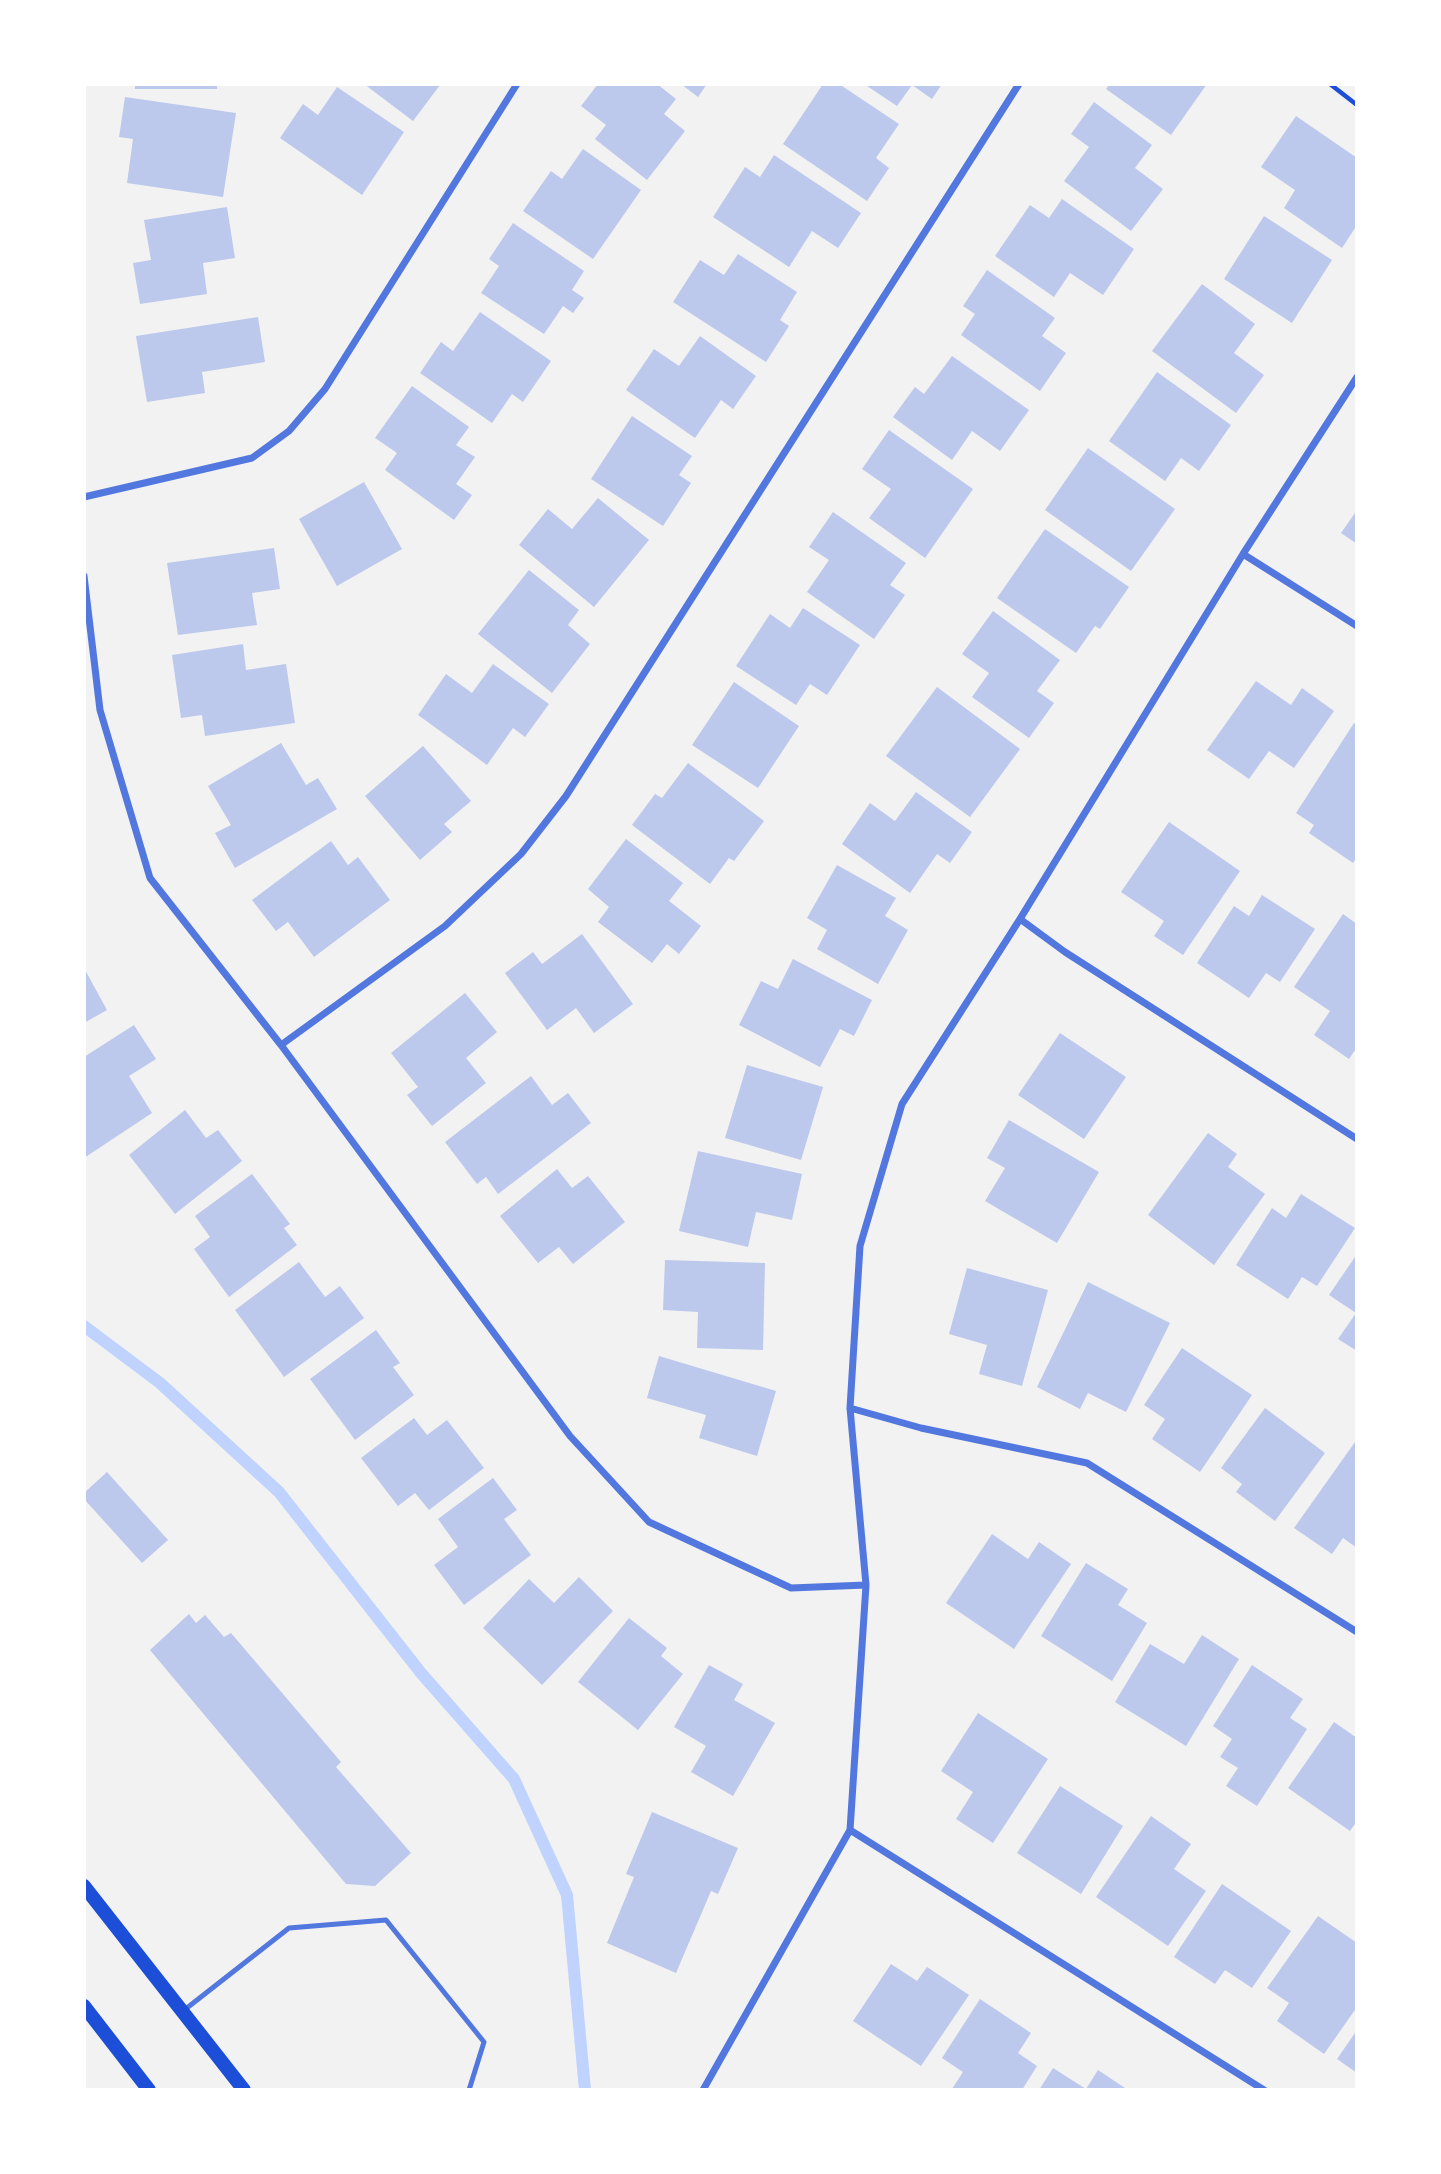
<!DOCTYPE html>
<style>
body{margin:0}
#map{position:relative;width:1441px;height:2174px;overflow:hidden;background:#f2f2f2;font-family:"Libre Baskerville",serif}
canvas{display:block}
.frame{position:absolute;inset:0;border:86px solid #fff;pointer-events:none}
</style>
<div id="map">
<canvas width="1441" height="2174"></canvas>
<div class="frame"></div>
</div>
<script>
const context = document.querySelector('canvas').getContext('2d');
context.lineJoin = 'round';
function strokePath(path, color, width, dash) {
  context.strokeStyle = color;
  context.lineWidth = width;
  context.lineCap = dash ? 'butt' : 'round';
  context.setLineDash(dash || []);
  context.stroke(path);
}
function fillPath(path, color) {
  context.fillStyle = color;
  context.fill(path, 'evenodd');
}
strokePath(new Path2D(`
 M84 1326 160 1383 279 1492 421 1673 514 1779 567 1895 585 2090`), '#bfd3fe', 12);
fillPath(new Path2D(`
 M135 84H217V89H135Z
 M364 84H438L440 85 413 121Z
 M598 84H657L676 99 664 114 685 131 647 180 595 139 606 125 581 106Z
 M681 84H707L698 97Z
 M823 84H839L899 124 876 158 889 168 867 201 783 144Z
 M864 84H942L932 99 912 85 897 106Z
 M1110 84H1207L1171 135 1106 89Z
 M337 87 404 132 362 195 280 138 303 104 318 115Z
 M125 97 236 113 223 197 127 183 133 139 119 137Z
 M1094 102 1152 145 1135 168 1163 189 1131 231 1064 181 1089 147 1071 134Z
 M1296 116 1357 158V225L1342 248 1284 208 1295 190 1261 167Z
 M583 149 641 190 593 259 523 211 551 171 562 179Z
 M774 155 861 213 838 248 812 231 789 267 713 217 745 167 760 177Z
 M1062 199 1134 249 1103 295 1070 273 1054 297 995 256 1030 205 1049 218Z
 M227 207 235 258 203 263 207 294 140 304 133 263 151 260 144 220Z
 M1264 216 1332 260 1292 323 1224 279Z
 M513 223 584 271 572 290 584 298 573 313 563 306 544 334 481 293 499 266 489 259Z
 M738 254 797 292 780 320 789 326 766 362 673 302 700 260 724 275Z
 M987 270 1055 318 1042 336 1066 353 1040 391 961 335 975 314 963 306Z
 M1202 284 1255 324 1234 353 1264 375 1236 413 1152 351Z
 M480 312 551 361 523 402 512 394 492 423 420 373 441 342 453 351Z
 M258 317 265 362 202 372 205 393 147 402 136 336Z
 M700 336 756 376 733 409 721 400 695 438 626 390 654 349 679 366Z
 M952 356 1029 410 1000 451 972 431 952 460 893 417 915 387 924 394Z
 M1157 372 1231 425 1199 471 1181 458 1165 481 1109 441Z
 M412 386 469 427 456 445 475 457 456 484 472 495 454 520 385 470 397 453 375 438Z
 M632 416 692 456 679 475 691 483 663 526 591 479Z
 M889 430 973 489 925 558 869 518 891 489 862 469Z
 M1088 448 1175 509 1131 571 1045 510Z
 M364 482 402 549 337 586 299 519Z
 M598 498 649 540 594 607 519 545 548 509 572 529Z
 M1357 510V544L1341 533Z
 M833 512 906 563 890 585 905 595 874 639 807 592 829 560 809 547Z
 M1045 529 1129 587 1100 629 1095 626 1076 653 997 598Z
 M274 548 280 589 252 593 257 625 178 635 167 563Z
 M529 570 579 610 568 625 590 644 552 693 478 634Z
 M803 608 860 645 827 695 810 684 796 705 736 666 770 614 790 628Z
 M993 611 1060 660 1037 691 1054 703 1029 738 972 697 989 673 962 654Z
 M243 644 246 670 286 664 295 723 205 736 202 715 181 718 172 655Z
 M493 664 549 704 525 737 513 728 487 765 418 715 446 674 472 693Z
 M1256 681 1291 705 1302 688 1334 711 1294 768 1269 751 1249 779 1207 750Z
 M734 682 799 726 758 788 692 745Z
 M937 687 1020 749 970 817 886 756Z
 M1354 723 1357 725V857L1353 863 1309 833 1314 825 1296 813Z
 M281 743 306 785 318 778 337 809 235 868 215 833 231 825 208 786Z
 M423 746 471 801 444 824 452 832 420 860 365 796Z
 M688 763 764 821 734 861 729 858 710 884 632 825 655 794 662 798Z
 M916 792 972 832 950 863 937 854 910 893 842 844 870 803 895 821Z
 M1169 822 1240 871 1183 955 1154 936 1164 921 1121 892Z
 M626 839 683 883 669 901 701 926 679 954 667 944 652 963 598 922 609 907 588 889Z
 M331 841 348 865 358 857 390 900 314 957 288 922 276 931 252 900Z
 M837 865 896 898 885 916 908 930 878 984 817 949 827 930 807 918Z
 M1262 895 1315 929 1280 982 1266 973 1249 998 1197 963 1234 906 1249 916Z
 M1343 914 1357 924V1047L1349 1059 1314 1035 1330 1011 1294 987Z
 M582 934 633 1004 594 1033 576 1008 547 1030 505 973 533 952 542 964Z
 M793 959 872 1000 854 1036 840 1029 820 1067 739 1025 761 981 778 989Z
 M84 968 107 1010 84 1023Z
 M465 993 497 1032 466 1058 486 1083 432 1126 407 1095 418 1087 391 1053Z
 M134 1025 156 1059 129 1076 152 1113 84 1158V1057Z
 M1060 1033 1126 1077 1084 1139 1018 1095Z
 M747 1065 823 1087 801 1160 725 1138Z
 M531 1076 552 1105 568 1093 591 1123 498 1194 486 1177 477 1184 445 1142Z
 M185 1110 206 1138 218 1130 242 1161 175 1214 129 1155Z
 M1009 1120 1099 1172 1057 1243 985 1201 1005 1168 987 1158Z
 M1208 1133 1237 1154 1228 1167 1265 1194 1214 1265 1148 1215Z
 M698 1151 802 1174 792 1220 756 1212 748 1247 679 1231Z
 M557 1169 572 1188 588 1176 625 1222 573 1264 559 1247 538 1263 500 1216Z
 M252 1174 290 1224 284 1228 297 1245 229 1297 194 1249 210 1237 195 1216Z
 M1301 1194 1355 1228 1317 1286 1302 1277 1288 1299 1236 1265 1272 1208 1286 1218Z
 M1357 1254V1351L1338 1339 1356 1313 1329 1295Z
 M665 1260 765 1263 763 1350 697 1348 698 1312 663 1310Z
 M299 1262 325 1297 340 1286 364 1318 284 1377 235 1310Z
 M967 1268 1048 1290 1022 1386 979 1374 987 1345 949 1334Z
 M1088 1282 1170 1323 1126 1412 1088 1393 1080 1409 1037 1387Z
 M376 1330 400 1363 393 1367 414 1395 355 1440 310 1379Z
 M1182 1348 1252 1395 1200 1472 1152 1439 1165 1419 1144 1405Z
 M659 1356 776 1391 757 1456 699 1438 706 1415 647 1398Z
 M1265 1408 1325 1453 1275 1521 1236 1492 1242 1484 1221 1468Z
 M414 1418 427 1435 447 1420 484 1468 429 1510 415 1493 398 1506 361 1458Z
 M1355 1442 1357 1548 1343 1538 1332 1554 1294 1528Z
 M107 1472 168 1540 142 1563 84 1499V1493Z
 M493 1478 517 1510 504 1519 531 1555 464 1605 434 1565 458 1547 438 1519Z
 M992 1534 1028 1559 1039 1542 1071 1564 1014 1649 946 1603Z
 M1086 1563 1128 1589 1118 1605 1147 1623 1112 1681 1041 1636Z
 M579 1577 613 1611 542 1685 483 1628 529 1579 554 1603Z
 M189 1614 196 1623 205 1615 224 1637 231 1633 341 1762 336 1767 411 1853 375 1886 346 1884 150 1650Z
 M629 1618 667 1648 661 1656 683 1674 638 1730 578 1682Z
 M1202 1635 1239 1659 1186 1746 1115 1702 1150 1644 1184 1664Z
 M709 1665 743 1684 734 1700 775 1723 733 1796 691 1772 706 1746 674 1727Z
 M1252 1665 1303 1699 1290 1718 1307 1729 1257 1806 1226 1786 1238 1768 1220 1757 1232 1739 1213 1726Z
 M978 1713 1048 1759 993 1843 956 1819 973 1792 941 1771Z
 M1334 1722 1357 1738V1821L1350 1831 1288 1788Z
 M1060 1786 1123 1826 1081 1894 1017 1853Z
 M652 1812 738 1848 718 1894 711 1891 676 1973 607 1943 634 1877 626 1874Z
 M1151 1816 1191 1844 1174 1869 1206 1891 1168 1946 1096 1897Z
 M1222 1884 1291 1931 1252 1988 1225 1970 1215 1984 1174 1957Z
 M1318 1916 1357 1943V2007L1324 2054 1277 2021 1289 2003 1267 1988Z
 M891 1964 917 1981 927 1967 969 1995 921 2066 853 2021Z
 M980 1999 1031 2033 1018 2053 1037 2066 1022 2090 952 2089 963 2072 942 2058Z
 M1357 2030V2073L1337 2059Z
 M1053 2068 1086 2089 1098 2070 1128 2090H1039Z`), '#bdc9ec');
strokePath(new Path2D(`
 M1330 84 1357 105`), '#1d4ed8', 4.5);
strokePath(new Path2D(`
 M183 2011 289 1928 386 1920 484 2042 469 2090`), '#5277de', 5);
strokePath(new Path2D(`
 M84 497 252 458 289 431 325 389 517 84
 M1243 554 1357 626
 M84 576 100 710 150 878 281 1045 570 1436 649 1522 791 1588 866 1585
 M1020 919 1065 952 1357 1139
 M281 1045 445 926 521 854 566 796 1019 84
 M850 1408 921 1428 1087 1463 1357 1632
 M850 1830 1264 2090
 M703 2090 850 1830 866 1585 850 1408 860 1246 902 1104 1020 919 1243 554 1357 377`), '#5277de', 7);
strokePath(new Path2D(`
 M84 1886 244 2090
 M84 2006 149 2090`), '#1d4ed8', 14);
</script>
